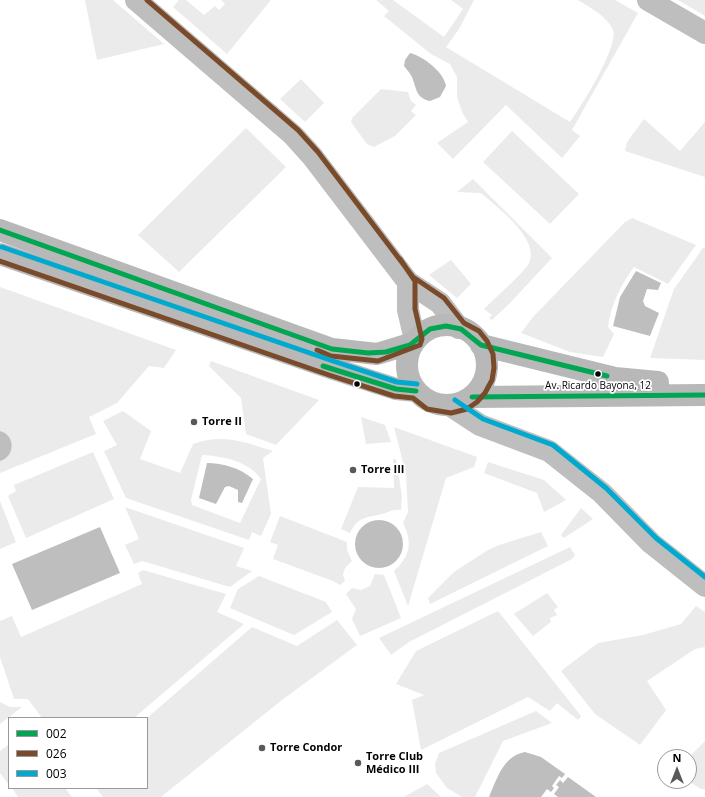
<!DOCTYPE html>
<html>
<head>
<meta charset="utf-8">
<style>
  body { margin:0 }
  #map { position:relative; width:705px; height:797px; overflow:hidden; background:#fff; font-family:"Open Sans",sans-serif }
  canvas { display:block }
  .legend { position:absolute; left:8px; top:717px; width:140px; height:72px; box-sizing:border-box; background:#fff; border:1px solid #999; margin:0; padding:5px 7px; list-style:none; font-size:12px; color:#000 }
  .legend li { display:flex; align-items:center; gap:8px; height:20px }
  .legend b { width:20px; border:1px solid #999 }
  .north { position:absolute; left:657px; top:749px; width:40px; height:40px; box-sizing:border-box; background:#fff; border:1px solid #999; border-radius:50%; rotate:0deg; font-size:11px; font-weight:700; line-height:16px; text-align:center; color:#000 }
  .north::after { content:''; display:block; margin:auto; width:14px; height:18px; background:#595959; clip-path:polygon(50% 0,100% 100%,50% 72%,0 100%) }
</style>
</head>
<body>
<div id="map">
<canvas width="705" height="797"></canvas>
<ul class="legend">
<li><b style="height:5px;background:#00a651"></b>002</li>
<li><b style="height:5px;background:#7a4b2a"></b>026</li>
<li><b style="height:5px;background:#00a9ce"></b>003</li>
</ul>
<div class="north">N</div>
</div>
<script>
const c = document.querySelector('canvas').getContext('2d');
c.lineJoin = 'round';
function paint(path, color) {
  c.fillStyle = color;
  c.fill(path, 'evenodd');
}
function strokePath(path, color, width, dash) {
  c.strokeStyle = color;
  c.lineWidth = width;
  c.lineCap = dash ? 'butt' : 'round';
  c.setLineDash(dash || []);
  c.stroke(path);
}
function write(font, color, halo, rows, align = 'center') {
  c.font = font + ' "Open Sans",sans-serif';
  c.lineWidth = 3.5;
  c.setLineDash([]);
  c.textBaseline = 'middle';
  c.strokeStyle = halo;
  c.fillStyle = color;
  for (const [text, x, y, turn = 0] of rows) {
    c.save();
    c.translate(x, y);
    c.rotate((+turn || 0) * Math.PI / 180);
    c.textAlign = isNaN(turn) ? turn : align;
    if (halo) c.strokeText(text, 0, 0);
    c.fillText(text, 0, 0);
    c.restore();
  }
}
paint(new Path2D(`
  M85,0h28l51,44 -67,16z
  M179,0h7l18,15 11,-9 4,4 6,-6 -4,-4h50l-44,54 -54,-47z
  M376,0h17l51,37 19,-28 -12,-9h23l-15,29 -13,18 124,75c11,-15 49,-76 43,-92 -6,-14 -23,-22 -35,-30h37l23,13 -66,117 8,6 -18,22 -56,-53 -53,54 -16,-16 31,-21 -6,-10 -5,-15v-20l-7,-13 -19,-10 -47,-38 5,-5z
  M678,0h27v16z
  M301,79l23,24 -19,19 -25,-23z
  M381,89l27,3 3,9 5,4 -5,6 5,4 -21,21 -21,11 -7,-3 -16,-22 1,-4z
  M644,119l36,32 25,-29v55l-80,-26 2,-9z
  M246,128l40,39 -107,105 -41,-37z
  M512,131l67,63 -29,30 -67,-62z
  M473,179l79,79 -43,46 -17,16 -3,-2 3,-3 -8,-6c12,-12 35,-32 44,-44 15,-24 -31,-58 -47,-72l-24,-1z
  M632,218l64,27 -28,39 -34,-17c-13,18 -23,37 -26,60l6,7 -11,23 -33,-5 -49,-19 12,-16 92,-95z
  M703,248h2v112l-55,-2 24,-69z
  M451,260l20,24 -14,14 -28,-23z
  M0,287l176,63 -12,18 -15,-2 -32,37 -28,14 7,17 -96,39z
  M211,361l108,39 -43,45 -30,-11 -5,-36 -32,-32z
  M123,411l28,20 -11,28 40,14 13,-29c29,-11 52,-2 80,7l-10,7 8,56 -10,22 -9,-4 -3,8 -123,-42 -22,-47 13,-6 -14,-24zM202,455c20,1 47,6 59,24l-21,44 -48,-18 -1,-5z
  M361,417l24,8 6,17 -25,2z
  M394,427l83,30 -3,10 -28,11 -38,128 -14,-35c16,-14 19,-29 9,-48l5,-11 -2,-38z
  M93,452l21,47 -88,39 -18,-42 8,-5 -2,-6z
  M393,459h3l6,37 -1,14c-8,-1 -11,2 -19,4 -15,4 -24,2 -32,19l-9,-4 17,-42 36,1z
  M488,462l56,18 22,20 -22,12 -7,-19 -53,-20z
  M0,501l16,41 -16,7z
  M125,507l119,41 -8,18 16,5 -22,16 -88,-26 -8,3 -9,-19 14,-6z
  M581,508l12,11 -29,19 -3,-3z
  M280,516l67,26v8l5,11 -7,7 -2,7 2,6 -5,4 -7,-4 -60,-22 5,-14 -8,-3z
  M541,532l7,14 -118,58 -2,-6 26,-26 34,-22 11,-5z
  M570,547l5,8 -3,4 -163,83 -18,13 -12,-17z
  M143,570l83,24 -9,18 27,12 -110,94h-92l-14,-19h-14l-14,-42v-36l12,-5 9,21 121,-53 -4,-11z
  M375,574l9,1 17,43 -41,18 -8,-17 4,-10 -10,-15 6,-6 9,2 9,-4z
  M259,576l67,26 6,10 -38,23 -64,-27 8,-19z
  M547,593l11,14 -4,3 3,5 -7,3 1,4 -18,14 -19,-22z
  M696,606l9,6v35l-10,2 -48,32 19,29 -26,35 -45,-31 -34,-43 37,-28 45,-8 38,-11z
  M498,611l83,105 -3,4 -21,-17 -7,8 -22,-14 -107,53 -9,-50 12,-5 -28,-11 20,-33z
  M337,620l20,25 -75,55 -121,97h-58l-7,-9h51v-70l105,-91 45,19z
  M0,702l10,5h12l-22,17z
  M536,711l16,12 -49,18 -28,56h-13l-15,-9 -11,-15 -1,-9 4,-11z
  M705,741v48h-4l-13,-8 1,-24z
  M9,744v41l-9,-12v-22z
  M427,784l14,13h-37z
  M12,788h53l7,9h-54z`), '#ebebeb');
paint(new Path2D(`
  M410,53c13,3 34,19 36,33l-6,11 -10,4c-13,-3 -13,-10 -17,-21 -1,-5 -6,-10 -9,-14l1,-6z
  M636,271l25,12 -3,7 -11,-1 -4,12 2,5 14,7 -9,23 -37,-10 7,-29z
  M0,431c16,4 15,26 0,30z
  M207,463c16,0 33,5 46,16l-11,24 -4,-1v-12l-9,-4 -4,1 -9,17 -17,-6z
  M355 544a24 24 0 1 1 48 0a24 24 0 1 1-48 0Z
  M100,527l20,46 -88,37 -20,-46z
  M525,752l16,5 24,17 -3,4 -3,-2 -7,10 2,2 -3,4 -4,-3 -6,8h-52c8,-18 14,-41 36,-45z
  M568,777l28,20h-38l-4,-3 5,-7 -3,-2 4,-5 3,3z`), '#bebebe');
strokePath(new Path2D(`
  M136,0l157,135 19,21 96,126 32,21 19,25
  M648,0l57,33
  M408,282v28l7,30
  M451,406l29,19 69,26 53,42 49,50 54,43`), '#bebebe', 22);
strokePath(new Path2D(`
  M0,230l332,119 45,5 36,-11
  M0,254l331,114 65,21 20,2
  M407 365a40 40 0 1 1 80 0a40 40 0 1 1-80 0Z
  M481,345l134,33 43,4
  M472,397l233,-2`), '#b8b8b8', 22);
strokePath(new Path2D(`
  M0,230l332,119 36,4 18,-1 24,-7 20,-16 16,-3 15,3 20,16
  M481,345l126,31
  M323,366l73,23 20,2
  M472,397l233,-2`), '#00a651', 5);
strokePath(new Path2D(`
  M0,261l329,114 65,21 19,2 14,11 24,4 16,-4 10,-7 8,-9 7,-13 2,-12 -1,-14 -6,-13 -8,-10 -15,-8 -20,-25 -31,-21 -95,-125 -20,-22 -151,-130
  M317,350l14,6 47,5 42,-16 2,-6 -7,-30v-28l-15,-22`), '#7a4b2a', 5);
strokePath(new Path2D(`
  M2,247l331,114 64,21 20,2
  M455,400l28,19 70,26 53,43 50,50 49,39`), '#00a9ce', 5);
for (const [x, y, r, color] of [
  [598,374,3.5,"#000"],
  [357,384,3.5,"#000"],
  [194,422,4,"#595959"],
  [353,470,4,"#595959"],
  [262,748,4,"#595959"],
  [358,763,4,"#595959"]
]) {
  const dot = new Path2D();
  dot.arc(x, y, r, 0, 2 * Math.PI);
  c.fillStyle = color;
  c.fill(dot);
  strokePath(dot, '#fff', 1.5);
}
write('10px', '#000', '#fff', [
  ["Av. Ricardo Bayona, 12",598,386]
]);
write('bold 11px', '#000', '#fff', [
  ["Torre II",202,422],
  ["Torre III",361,470],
  ["Torre Condor",270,748],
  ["Torre Club",366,757],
  ["Médico III",366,770]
], 'left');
</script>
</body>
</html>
